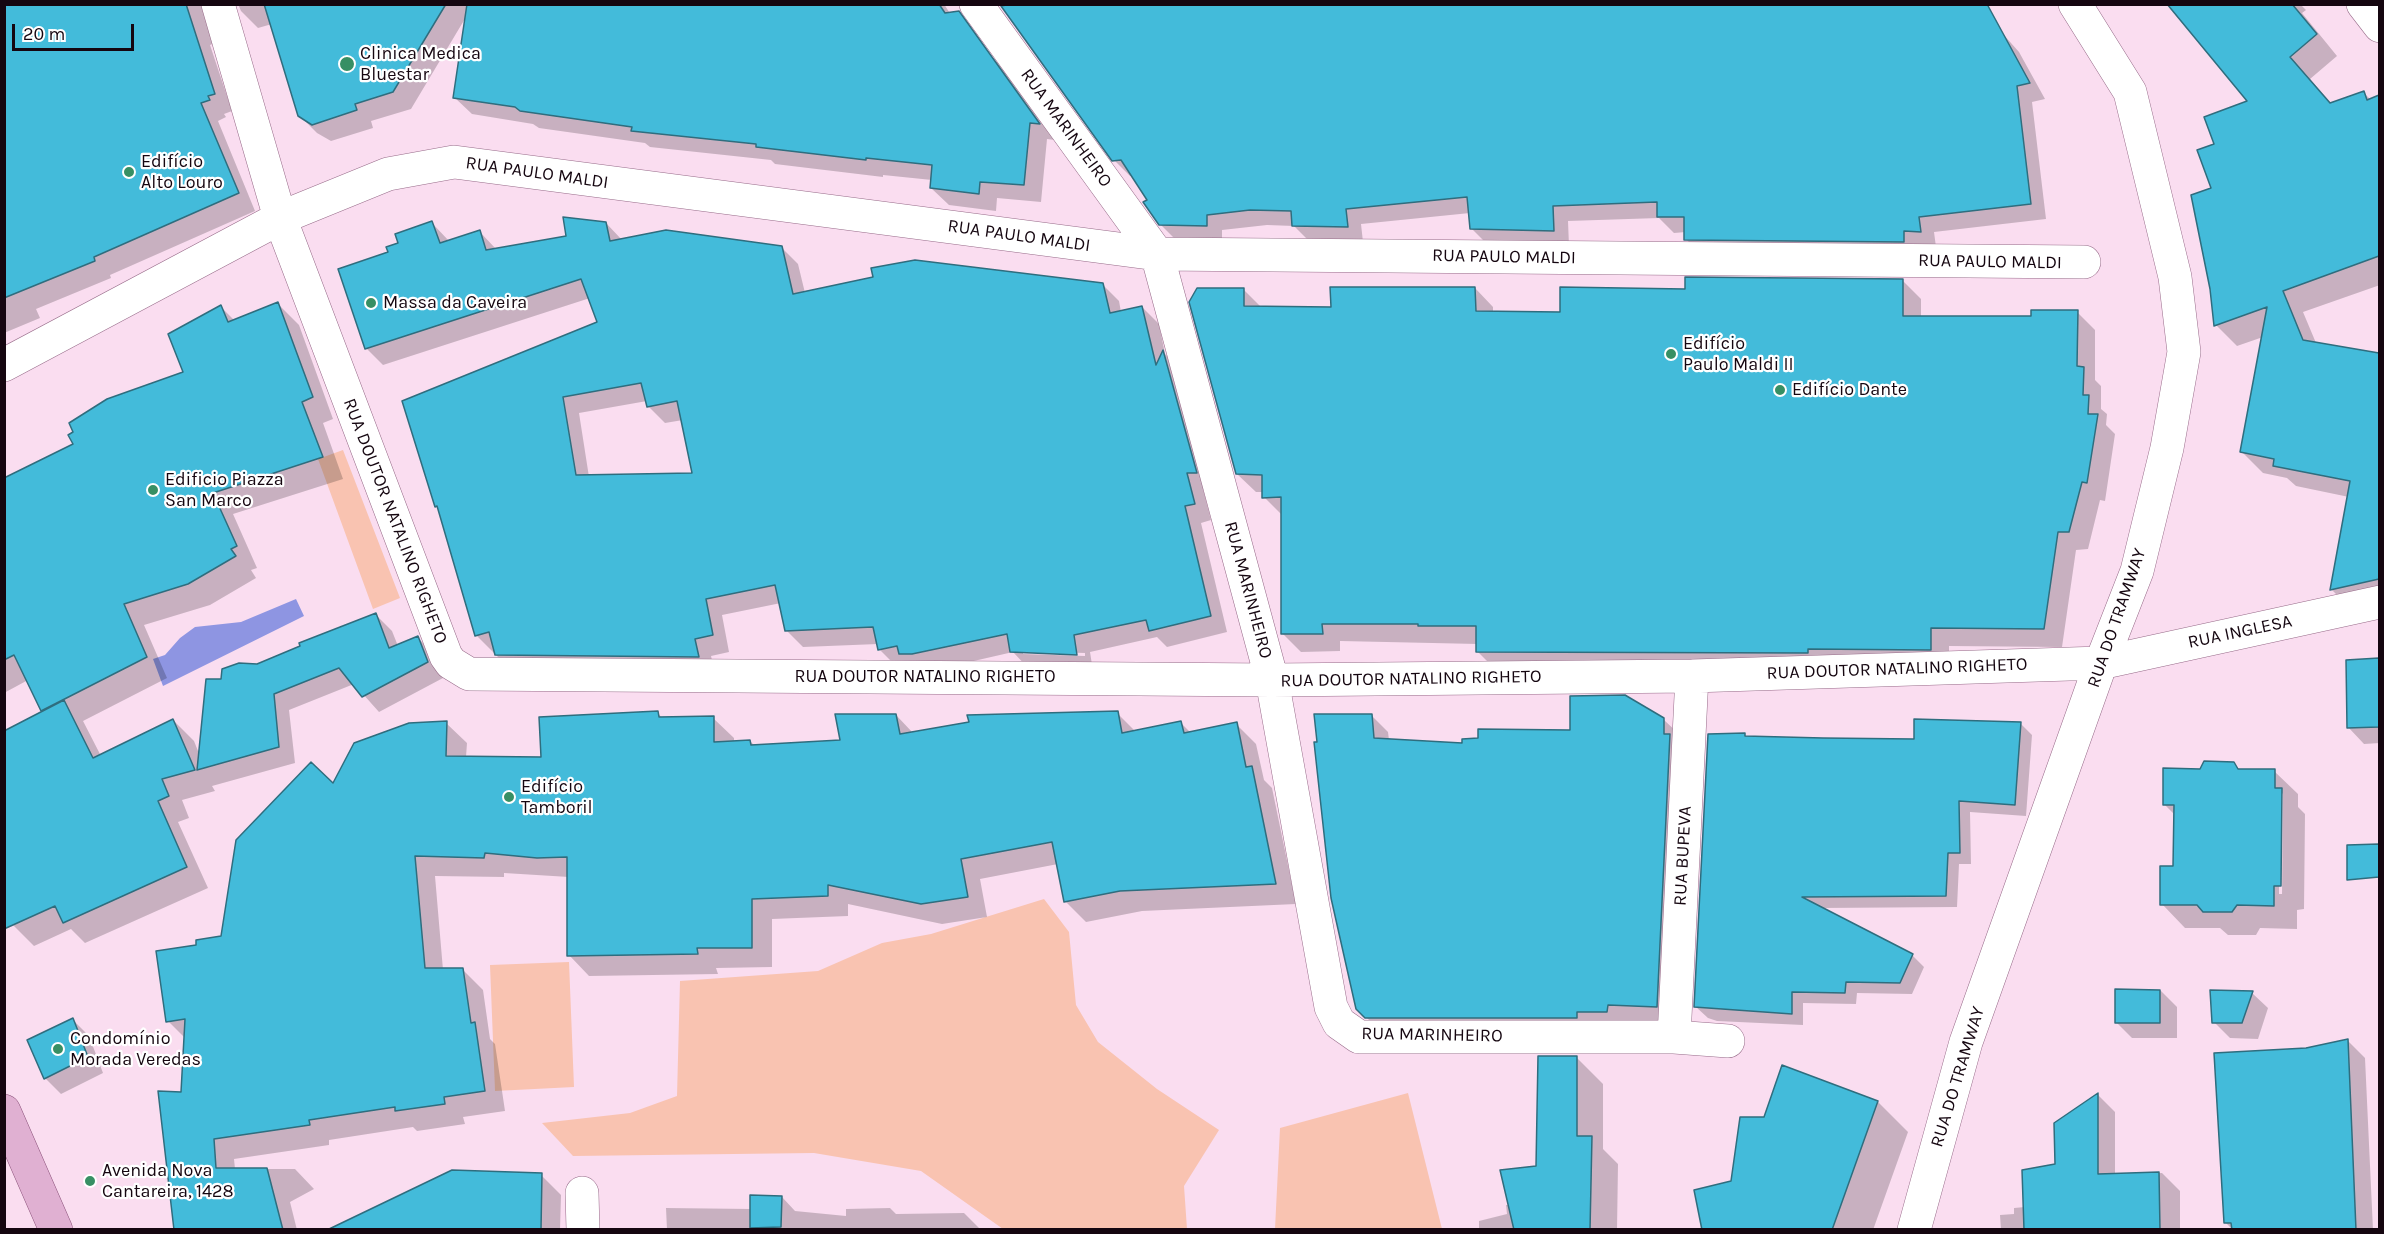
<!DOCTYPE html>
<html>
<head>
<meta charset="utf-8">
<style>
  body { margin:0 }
  #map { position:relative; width:2384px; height:1234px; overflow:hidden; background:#faddf0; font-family:Karla,sans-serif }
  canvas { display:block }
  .frame { position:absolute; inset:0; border:6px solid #150610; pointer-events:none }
  .scale { position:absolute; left:12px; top:24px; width:122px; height:27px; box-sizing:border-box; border:3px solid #150610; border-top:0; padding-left:8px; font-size:18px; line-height:21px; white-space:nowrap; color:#150610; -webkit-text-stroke:4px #fff; paint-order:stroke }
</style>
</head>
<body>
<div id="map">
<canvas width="2384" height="1234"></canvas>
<div class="frame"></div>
<div class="scale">20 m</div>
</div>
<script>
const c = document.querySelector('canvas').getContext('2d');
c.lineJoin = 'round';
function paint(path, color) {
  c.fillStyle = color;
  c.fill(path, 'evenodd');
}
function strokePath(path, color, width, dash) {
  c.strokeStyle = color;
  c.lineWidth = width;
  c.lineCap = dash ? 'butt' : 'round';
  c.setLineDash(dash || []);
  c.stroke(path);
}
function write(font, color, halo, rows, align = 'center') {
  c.font = font + ' Karla,sans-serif';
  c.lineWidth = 4.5;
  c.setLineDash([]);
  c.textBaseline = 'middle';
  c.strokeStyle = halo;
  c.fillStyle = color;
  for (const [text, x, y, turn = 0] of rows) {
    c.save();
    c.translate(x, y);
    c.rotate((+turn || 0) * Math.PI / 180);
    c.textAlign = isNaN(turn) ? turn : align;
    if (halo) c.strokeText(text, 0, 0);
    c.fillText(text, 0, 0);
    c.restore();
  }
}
paint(new Path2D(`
  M343,450l57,148 -27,11 -55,-150z
  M1044,899l25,33 7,73 22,37 59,47 62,41 -35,56 3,43h-184l-82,-58 -107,-18 -241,3 -31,-33 88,-10 47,-17 3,-115 138,-10 64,-28 49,-9z
  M569,962l5,125 -79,4 -5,-126z
  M1408,1093l34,136h-167l5,-101z`), '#f9c3b1');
paint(new Path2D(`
  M296,599l8,17 -141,70 -10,-27 12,-4 15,-17 15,-11 46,-5z`), '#8e95e2');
paint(new Path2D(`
  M4,4h224l-7,37 -11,4 22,66 -8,3 2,3 -8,4 37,90 -145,64 1,3 -75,31 4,9 -36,15z
  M238,4h706l44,70 -3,-24 15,15 55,75 -8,-1 -6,63 -44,-4 -1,13 -47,-6 -18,-17 1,-8 -49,-5v2l-108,-13 -4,-4 -121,-13 -5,-4 -106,-15 -6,-4 -61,-10 -18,-17 12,-80 -55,92 -40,12 2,7 -42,13 -14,-8 -18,-18 -27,-91 -14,4 -17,-17z
  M2169,4h131l6,6 -4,3 35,43 -27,23 22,25 32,-11 7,7 9,-3v188l-77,27 13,31 64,12v249l-28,6 -21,-21 18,-92 -53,-11 -9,-8 -24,-5 -21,-21 21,-115 -26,9 -21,-21 -3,-136 3,-44 34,-43z
  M1987,16l32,36 26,47 -13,3 14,117 -112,13 2,15 -235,8 -15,-16v-7l-12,1 -15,-15 -91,3 1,25 -82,-2 -16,-16 -1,-15 -109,11 2,18h-53l-16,-16 -27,-1 -45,5v11l-46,-1 -16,-16 -11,-24 -16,-25 -3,1 -16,-16z
  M432,223l17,18 30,-10 17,18 72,-12 38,-14 16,17 159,7 17,17 7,29 297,-9 17,17 2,11 21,-5 17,17 6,30 15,14 33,121h-10l8,31 -10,3 26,109 -60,15 -10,-10 -67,15 3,19 -64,-2 -16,-17 -83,19 -34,-5 -16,-16 -2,-6 -75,3 -17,-17 -5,-27 -59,12 7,37 -18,4 4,17 -202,-1 -36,-36 -38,-127 -3,-3 163,-183 -9,-25 -207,67 -17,-17 24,-95 9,-9zM647,401l1,5 17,17 18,-3 11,55 -105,2 -10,-64zM1023,651l62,2v3l-62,-2z
  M1903,281l18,18v18h111l45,-5 18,18v50l6,6v23l6,5 -1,11 9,9 -10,67 -5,-1 -12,49 -12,1 -14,97 -113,-1v21l-453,3 -18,-18v-8l-138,-3v10l-39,1 -19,-19 1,-117 -19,-19v-5h-8l-19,-18 6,-185 19,19h71l142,-20 18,19v6h69l124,-23z
  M278,304l21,21 34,94 -10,4 20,56 -110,35 24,54 -6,2 5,8 -46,27 -66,20 23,53 -84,43 18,35 72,-36 21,21 6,15 22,-76 154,-65 16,16 6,15 20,-8 16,16 9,24 -64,34 -25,-28 -65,26 6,53 -83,23 3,5 -33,9 7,18 -11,4 30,66 -123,55 -14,-14 -37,17 -21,-21 31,-213 -16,-32 -24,13v-213l71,-35 110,-72 36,-66 14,14z
  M2380,659v84l-16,1 -16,-17v-66z
  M657,712l6,7 50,-1 21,20v4l16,-1 5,5 87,-4 54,-27 17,18 204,-20 19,19 45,-9 10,10 45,-9 20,20 8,36 8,8 24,116 -154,7 -56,11 -20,-20 -8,-38 -78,15 7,38 -45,7 -94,-20v12l-76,3v48l-56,1 2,6 -129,2 -20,-21v-78l-65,-4v4l-69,-1 8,94h20l20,20 7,49 5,5 10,67 -42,6 2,7 -48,7 -4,-4 -84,13v5l-95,14 1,10h60l19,20 -24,13 7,28h-58l-57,-136 4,-55 -18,-18 30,-75 25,-9 110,-152 113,-62 21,20 -1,14 77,2z
  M1371,715l17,17 1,8 74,4 200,-25 18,17 -8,287 -298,3 -18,-18z
  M2020,723l12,12 -6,81 -56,-4 1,52h-12l-2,43 -137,1 92,47 12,12 -12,27 -55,-1 -1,11 -53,-1v22l-86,-4 -9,-3 -12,-11 48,-272 3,3 168,2z
  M2233,763l7,7 34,1 24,23v13l7,7 -1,95 -7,1v19l-37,-1 -4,7h-28l-8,-7h-35l-23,-24 12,-37 1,-52 -11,-11 37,-34zM2280,791l3,3 -1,100h-3z
  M2117,990l44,1 16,16v31h-45l-16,-16z
  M2252,993l16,15 -10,31 -28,-1 -16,-16z
  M73,1020l16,16 14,37 -42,21 -16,-16z
  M2347,1040l18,18 8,172h-140l-7,-7 81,-174z
  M1576,1057l27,27v65l15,15 -1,66h-138v-9l28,-7 -1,-9h4l28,-38z
  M1783,1067l95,35 30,30 -35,98h-170l30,-47 32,-65z
  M2098,1095l17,17v63l47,-2 18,18v39h-179l-1,-15 14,-1v-6l11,-1 32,-42z
  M541,1175l20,20 -1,35h-226z
  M782,1197l13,14 51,5v-7l44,-1 6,6 68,-1 17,17h-314l-1,-22 86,1z`), '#0003');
const building = new Path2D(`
  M4,4h182l29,90 -7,2 2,4 -9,3 38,90 -145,64 1,4 -91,37z
  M264,4h182l-53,88 -38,12 2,6 -45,15 -14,-9z
  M467,4h472l6,9 14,-2 81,113 -10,-1 -6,62 -44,-3 -1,12 -49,-6 2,-23 -66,-7v2l-110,-13v-3l-125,-13 1,-4 -112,-16 -5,-4 -62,-9z
  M1012,4h975l43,79 -13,3 14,118 -112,13 2,15 -17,-1v11l-220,-2v-23h-27v-15l-104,4 1,25 -84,-2 -3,-32 -121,12 2,18 -56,-1 -1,-15 -41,-1 -43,5v11l-48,-1 -16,-23 4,-2 -26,-40 -9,1 -111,-155z
  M2167,4h125l25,30 -27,23 40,46 34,-12 3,9 12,-5v161l-96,35 20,49 76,13v226l-49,11 20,-109 -77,-15 1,-7 -34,-7 27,-145 -53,19 -4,-37 -19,-94 20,-7 -14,-38 17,-6 -10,-27 43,-16z
  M563,217l43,5 4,19 56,-11 116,16 11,48 80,-17 -2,-9 44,-8 188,23 7,30 32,-7 14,59 7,-15 34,123h-10l8,31 -10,2 26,110 -62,15 -3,-11 -72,15 3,20 -67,-3 -3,-18 -95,20h-13l-2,-8 -19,4 -5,-23 -88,4 -10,-46 -69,14 7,36 -18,4 4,18 -204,-2 -6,-23 -14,4 -38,-130 -2,1 -33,-106 195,-79 -16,-43 -216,70 -27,-80 50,-17 -2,-5 12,-4 -3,-9 37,-13 8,22 40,-13 6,20 80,-14zM641,383l6,24 30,-6 15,72 -116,2 -13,-78z
  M1685,277l218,2v37h128v-6h47l-1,56 7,1 -1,28h6l-1,19h10l-11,69 -5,-1 -13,50h-11l-14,97 -113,-1v22l-123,-1v4l-332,-1v-26h-58v-2h-96l1,10h-42v-137l-19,1v-23l-26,-1 -47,-172 8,-14h47v18l87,1 -1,-20h145l1,24 84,1v-25l125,2z
  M278,302l35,95 -11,5 21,55 -110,36 24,53 -6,3 5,7 -48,28 -64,20 23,53 -106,54 -27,-56 -10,5v-182l69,-34 -5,-9 5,-3 -4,-9 38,-24 76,-27 -15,-38 53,-29 7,17z
  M376,613l13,35 29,-12 10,26 -66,35 -23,-29 -65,26 5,53 -82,23 9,-91h15l1,-10 17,-6 18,1 43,-18 -1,-3z
  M2379,658v69l-32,1 -1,-68z
  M1625,695l39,23v16h6l-13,273 -49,-2 -1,7h-30v6h-212l-9,-9 -25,-111 -17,-156h3l-3,-28h58l2,24 88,5v-4l16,-1v-9l92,1v-34z
  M64,700l29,58 80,-39 22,51 -33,9 7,17 -11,5 29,66 -124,56 -8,-17 -51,23v-198z
  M658,711l1,6 55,-1v26l36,-2 1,5 89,-5 -5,-26h61l4,20 69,-12 -2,-7 151,-4 4,22 59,-12 3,12 53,-11 9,45 6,-1 24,118 -156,7 -56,11 -12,-60 -91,17 7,38 -47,7 -93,-19v11l-76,3v49h-55l1,6 -131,2v-99l-30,1 -52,-5 -1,5 -69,-2 10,112h38l8,55 4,-1 10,69 -41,6 1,7 -50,7v-4l-86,13 1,5 -96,14 2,29h51l16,62h-109l-16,-139 23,1 4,-73 -19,3 -10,-71 40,-6v-5l25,-4 15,-96 75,-78 22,21 21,-40 55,-20 38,-2 -1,35 95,1 -2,-40z
  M1914,719l107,3 -6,83 -56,-4 1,52h-12l-2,43 -144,1 111,57 -13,29 -54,-1 -1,11 -53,-1v22l-98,-7 14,-273 37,-1v3l78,2 91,1z
  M2204,761l30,1 4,7h37v19h7l-1,98h-7v20l-37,-1 -5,7h-29l-6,-7h-37v-39h13l1,-61h-11v-37l37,1z
  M2379,844v33l-32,3v-35z
  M2115,989l45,1v33h-45z
  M2210,990l43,1 -11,32h-30z
  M73,1018l15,39 -44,22 -17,-39z
  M2348,1039l8,191h-124l-1,-7h-7l-10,-170 92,-5z
  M1538,1056h39v80h15l-2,94h-76l-14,-60 36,-4z
  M1782,1065l96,36 -46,129h-130l-8,-40 37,-9 9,-64h24z
  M2098,1093v81l61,-2 1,58h-136l-2,-60 33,-6 -1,-41z
  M452,1170l90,3 -1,57h-214z
  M750,1195l32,1 -1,31 -31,1z`);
paint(building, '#43bbda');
strokePath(building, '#2f6d7e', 1.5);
const minor = new Path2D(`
  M218,4l62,214 166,438 5,7 18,11 803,6 420,-4 409,-13 279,-61
  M976,4l181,250 115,426 59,327 8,16 20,14h315l54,4
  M2363,4l17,22
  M4,365l276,-147 108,-44 66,-12 703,92 927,8
  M1674,1037l18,-361
  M582,1193l1,37
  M1914,1230l52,-188 135,-379 36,-92 30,-123 17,-96 -9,-75 -45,-185 -55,-88`);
const major = new Path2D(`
  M4,1111l52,119`);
strokePath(minor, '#976b89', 34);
strokePath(major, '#8c537b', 34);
strokePath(minor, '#fff', 33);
strokePath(major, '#e0b0d2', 33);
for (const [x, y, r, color] of [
  [347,64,8,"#378f64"],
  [129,172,6,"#378f64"],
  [371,303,6,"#378f64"],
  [1671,354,6,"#378f64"],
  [1780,390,6,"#378f64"],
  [153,490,6,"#378f64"],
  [509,797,6,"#378f64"],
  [58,1049,6,"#378f64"],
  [90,1181,6,"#378f64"]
]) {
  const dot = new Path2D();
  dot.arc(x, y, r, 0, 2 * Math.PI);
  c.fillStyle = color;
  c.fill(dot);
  strokePath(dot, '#fff', 2);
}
write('18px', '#150610', '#fff', [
  ["Clinica Medica",360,54],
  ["Bluestar",360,75],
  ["Edifício",141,162],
  ["Alto Louro",141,183],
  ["Massa da Caveira",383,303],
  ["Edifício",1683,344],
  ["Paulo Maldi II",1683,365],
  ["Edifício Dante",1792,390],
  ["Edificio Piazza",165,480],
  ["San Marco",165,501],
  ["Edifício",521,787],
  ["Tamboril",521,808],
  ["Condomínio",70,1039],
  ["Morada Veredas",70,1060],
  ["Avenida Nova",102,1171],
  ["Cantareira, 1428",102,1192]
], 'left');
write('18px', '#150610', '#fff', [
  ["RUA MARINHEIRO",1066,128,54],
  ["RUA PAULO MALDI",537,173,8],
  ["RUA PAULO MALDI",1019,236,8],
  ["RUA PAULO MALDI",1504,257,1],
  ["RUA PAULO MALDI",1990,262,1],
  ["RUA DOUTOR NATALINO RIGHETO",395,521,69],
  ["RUA MARINHEIRO",1248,590,75],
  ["RUA DO TRAMWAY",2117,618,-71],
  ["RUA INGLESA",2240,632,-12],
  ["RUA DOUTOR NATALINO RIGHETO",1897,669,-2],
  ["RUA DOUTOR NATALINO RIGHETO",925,677],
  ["RUA DOUTOR NATALINO RIGHETO",1411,679,-1],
  ["RUA BUPEVA",1683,856,-87],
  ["RUA MARINHEIRO",1432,1035,1],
  ["RUA DO TRAMWAY",1958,1077,-73]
]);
</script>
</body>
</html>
